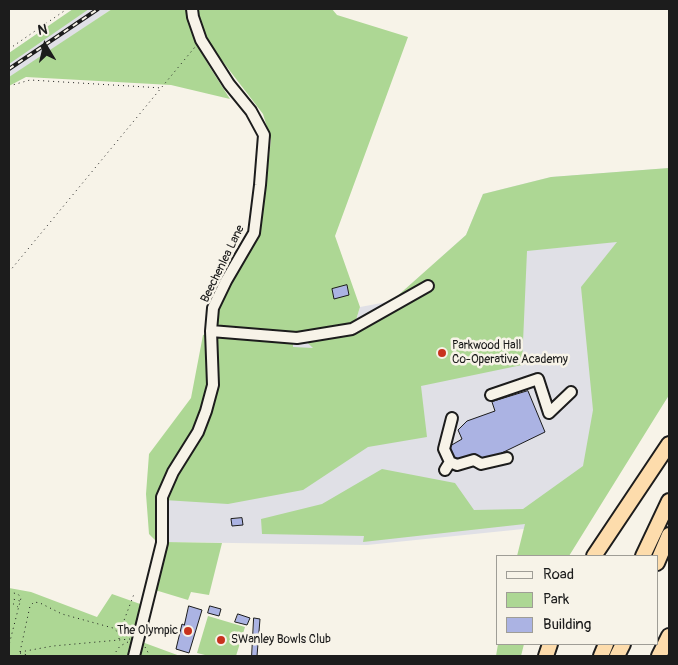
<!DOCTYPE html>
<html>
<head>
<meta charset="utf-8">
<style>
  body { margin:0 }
  #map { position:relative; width:678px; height:665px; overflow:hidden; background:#f7f3e8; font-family:Pangolin,sans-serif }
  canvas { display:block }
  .frame { position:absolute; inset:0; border:10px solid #1c1c1c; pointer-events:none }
  .legend { position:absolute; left:496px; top:555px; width:162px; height:90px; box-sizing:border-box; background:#f7f3e8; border:1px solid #9f9d96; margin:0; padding:6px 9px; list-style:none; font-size:15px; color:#1c1c1c }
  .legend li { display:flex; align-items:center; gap:10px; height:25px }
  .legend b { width:25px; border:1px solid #9f9d96 }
  .north { position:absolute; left:20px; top:20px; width:50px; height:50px; -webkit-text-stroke:4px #f7f3e8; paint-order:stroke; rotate:351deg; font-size:14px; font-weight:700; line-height:20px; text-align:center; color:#1c1c1c }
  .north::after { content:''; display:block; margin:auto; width:18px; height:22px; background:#1c1c1c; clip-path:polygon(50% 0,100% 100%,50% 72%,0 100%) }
</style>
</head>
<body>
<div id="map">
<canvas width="678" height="665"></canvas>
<div class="frame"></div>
<ul class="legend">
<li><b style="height:6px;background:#f7f3e8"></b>Road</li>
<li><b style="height:14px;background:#add794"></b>Park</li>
<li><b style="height:14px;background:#abb3e3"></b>Building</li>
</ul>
<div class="north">N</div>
</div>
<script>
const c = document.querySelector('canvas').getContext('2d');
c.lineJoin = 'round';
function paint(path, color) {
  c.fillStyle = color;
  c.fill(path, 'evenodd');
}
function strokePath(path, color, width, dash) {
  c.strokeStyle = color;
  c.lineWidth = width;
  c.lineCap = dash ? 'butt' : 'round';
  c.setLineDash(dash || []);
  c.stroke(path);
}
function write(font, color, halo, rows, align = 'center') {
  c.font = font + ' Pangolin,sans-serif';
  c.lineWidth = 5;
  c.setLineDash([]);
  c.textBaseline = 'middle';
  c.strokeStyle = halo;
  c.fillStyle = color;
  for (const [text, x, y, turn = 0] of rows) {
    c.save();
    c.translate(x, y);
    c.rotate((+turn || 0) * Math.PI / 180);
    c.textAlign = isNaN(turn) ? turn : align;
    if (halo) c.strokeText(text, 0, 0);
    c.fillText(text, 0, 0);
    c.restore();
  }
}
paint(new Path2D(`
  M73,9h39l-103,69v-25z
  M669,168v228l-97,128 -205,21 -201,-3 2,-9 -4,-33 52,-135 140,-45 4,-13 32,-6 74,-66 17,-41 68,-17z`), '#e0e0e6');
paint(new Path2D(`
  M73,9h16l-80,55v-11z
  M112,9h76c2,33 25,62 42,90l-59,-14 -145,-8 -17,9v-9z
  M196,9h136l5,6 71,22 -73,199 25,71 -4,13 29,-13 81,-72 17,-41 68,-17 118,-9v227l-100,161h-52l8,-32 -162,18 1,-6 -102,-2 -1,-15 61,-15 60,-35 73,14 19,27 49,-1 60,-43 10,-56 -12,-123 36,-45 -90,9 -5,114 -101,21 6,51 -59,10 -65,43 -75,14 -64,-4 37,-67 14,-49v-50l78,5v8l20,1 -15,-14 -84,-5 6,-28 40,-70 11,-91 -8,-26 -56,-73z
  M209,333l2,36 -7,44 -46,85 -3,42 -6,-6 -3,-40 3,-40 42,-56 12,-63z
  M166,542l56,1 -13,52 -18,-3 -3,8 -33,-10z
  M9,588l22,4 66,25 15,-23 31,11 -12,51h-122z
  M208,616l37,11 -9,29h-27l-12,-3z
  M142,642l38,14h-42z
  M498,644h26l-3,12h-25z`), '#add794');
const building = new Path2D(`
  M347,285l2,10 -15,4 -2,-10z
  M528,391l17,41 -64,31 -5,-9 -21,9 -5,-17 12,-7 -4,-9 9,-9 28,-10 -3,-9z
  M242,518l1,7 -11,1 -1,-7z
  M189,606l13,4 -13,43 -13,-4 6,-25 2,1z
  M210,606l11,3 -2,7 -11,-3z
  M238,614l12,4 -3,7 -12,-3z
  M254,618l6,1 -3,37h-5z`);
paint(building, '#abb3e3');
strokePath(building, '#1c1c1c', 1);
const minor = new Path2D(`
  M211,331l86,7 55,-9 76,-43
  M491,395l47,-16 11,34
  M549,413l22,-21
  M450,462l7,3 17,-5 7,4 26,-6
  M445,470l5,-8 -6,-13 8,-31
  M134,656l28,-113v-46l11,-25 25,-40 8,-21 7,-26 -2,-54 2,-23 13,-27 28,-48 6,-48 4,-50 -13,-24 -22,-27 -28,-44 -8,-23 -1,-8`);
const highway = new Path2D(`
  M594,556l75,-112
  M643,556l26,-55
  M657,563l12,-28
  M546,656l4,-12
  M601,656l5,-12
  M617,656l6,-12
  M659,656l10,-20`);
strokePath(minor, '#1c1c1c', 14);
strokePath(highway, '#1c1c1c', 18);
strokePath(new Path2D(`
  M9,49l58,-40
  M9,86l21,-6 132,8
  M9,272l186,-225
  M9,592l9,2 3,4 -12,47
  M9,598l11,3
  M9,601l9,6
  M119,639l1,-8 14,-37
  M145,647l5,9
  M20,652l10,-46 4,-4 6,1 22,11 51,14 7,6
  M20,652l33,-6 77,-7
  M20,653l11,3
  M113,656l7,-10 8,-4`), '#1c1c1c', 1, [1, 4]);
strokePath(minor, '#f7f3e8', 10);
strokePath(highway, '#fddcac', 14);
const rail = new Path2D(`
  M9,69l89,-60`);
strokePath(rail, '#1c1c1c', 4);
strokePath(rail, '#f7f3e8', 2, [5.5]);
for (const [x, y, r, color] of [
  [442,353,5,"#c8321e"],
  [188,631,5,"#c8321e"],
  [221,640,5,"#c8321e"]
]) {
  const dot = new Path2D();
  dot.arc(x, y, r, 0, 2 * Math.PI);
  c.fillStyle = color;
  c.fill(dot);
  strokePath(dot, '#f7f3e8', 2);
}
write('12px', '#1c1c1c', '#f7f3e8', [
  ["Beechenlea Lane",223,264,-64]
]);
write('12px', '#1c1c1c', '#f7f3e8', [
  ["Parkwood Hall",452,346],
  ["Co-Operative Academy",452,360],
  ["The Olympic",178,631,"right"],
  ["SWanley Bowls Club",231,640]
], 'left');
</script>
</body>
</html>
